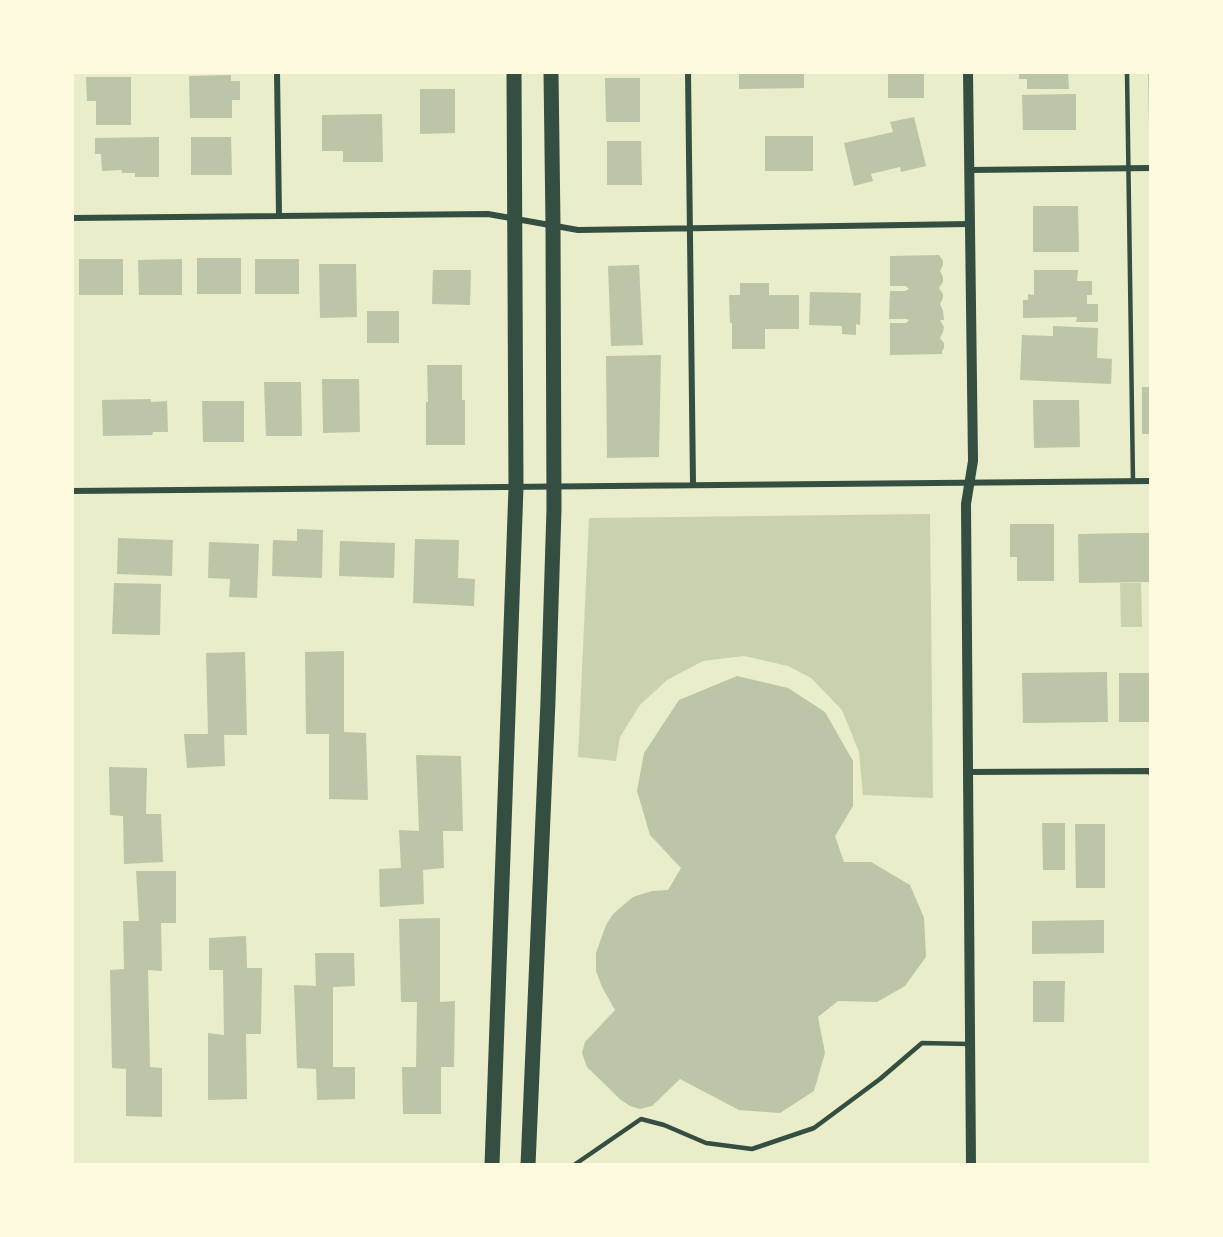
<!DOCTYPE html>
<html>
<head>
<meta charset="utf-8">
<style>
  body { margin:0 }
  #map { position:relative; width:1223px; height:1237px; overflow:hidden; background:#e9edc9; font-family:"Source Serif 4",serif }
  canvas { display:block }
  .frame { position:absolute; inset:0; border:74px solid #fefae0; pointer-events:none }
</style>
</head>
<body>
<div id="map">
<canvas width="1223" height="1237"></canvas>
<div class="frame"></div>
</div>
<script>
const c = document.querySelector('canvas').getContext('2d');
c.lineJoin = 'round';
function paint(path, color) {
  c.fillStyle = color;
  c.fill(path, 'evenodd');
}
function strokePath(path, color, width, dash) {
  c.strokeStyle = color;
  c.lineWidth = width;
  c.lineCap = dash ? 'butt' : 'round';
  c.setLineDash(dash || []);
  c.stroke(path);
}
paint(new Path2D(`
  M930,514l3,284 -70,-3 -4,-43 -17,-42 -31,-32 -23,-12 -44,-10 -41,5 -36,19 -27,25 -20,32 -4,24 -38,-4 11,-239z
  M1120,583h21l1,44h-21z`), '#cad2ad');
paint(new Path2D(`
  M739,72h65v16l-65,1z
  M888,72h36v26h-36z
  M1019,72h49l1,17h-42v-10h-8z
  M1148,72h3v56h-2z
  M231,75v6h9v19h-8v18h-42l-1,-42z
  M86,77h45v48h-35v-24h-9z
  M605,78h35v44h-34z
  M420,89h35v44l-35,1z
  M1076,94v36h-53l-1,-35z
  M382,114l1,48h-40v-11h-21v-36z
  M914,117l12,49 -25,6 -1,-5 -29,7 2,7 -19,5 -10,-43 49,-11 -3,-10z
  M765,136h48v35h-48z
  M159,137v40h-24v-4h-13v-3l-20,1 -1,-17h-6v-16z
  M191,137h40l1,38h-41z
  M607,141h34l1,44h-35z
  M1033,206h45l1,46h-46z
  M939,255l4,6v4l-3,6 3,6v5l-4,6 4,6v4l-3,6 3,7 1,9h-4l4,7 -1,5 -3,6 4,5v5l-2,3v3l-52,1v-32h16l3,-3 -3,-1h-17l1,-28h15l4,-2 -3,-3h-16v-30z
  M197,258h44v36h-44z
  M79,259h44v36h-44z
  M182,259v36h-43l-1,-35z
  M255,259h44v35h-44z
  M319,264h37l1,53 -37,1z
  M639,265l4,80 -32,1 -3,-80z
  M433,270h38l-1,35 -38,-1z
  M1034,270h44l-1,11h15v14h-5v9h11v18h-22l1,-5 -54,1v-18h5v-6l6,1z
  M740,283h29v12h30v34h-34v20h-33v-26h-2l-1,-28h11z
  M810,292l51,1 -1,32 -4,-1v11l-14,-1v-8l-33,-1z
  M367,311h32v32h-32z
  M1053,326l45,2 -1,30 15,1 -1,25 -91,-4 2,-45 31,1z
  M661,355l-2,102 -52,1 -1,-102z
  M427,365h35v35h3v45h-39v-43h2z
  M322,379h37l1,53 -37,1z
  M264,382h37l1,54h-36z
  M1142,387h9v47h-9z
  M151,399v3l16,-1 1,31h-15l-1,3 -49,1 -1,-36z
  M1033,400h46l1,47 -46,1z
  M202,401h42v41h-41z
  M1010,524h44v57h-37v-24h-7z
  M297,529l26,1 -1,48 -50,-2 1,-36 24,1z
  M1141,533h10v49l-72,1 -1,-49z
  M118,538l55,2 -1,36 -55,-2z
  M415,539l44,1 -1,38 17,1 -1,27 -61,-3z
  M340,541l55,2 -1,35 -55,-2z
  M209,542l50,2 -2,54 -28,-1 1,-18 -22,-1z
  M114,583l47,1 -1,51 -48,-1z
  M344,651v81l22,1 2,67 -39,-1v-65h-23l-1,-82z
  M245,652l2,83h-23l1,31 -38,2 -3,-34h24l-2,-81z
  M1107,672l1,50 -85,1 -1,-50z
  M1119,673h32v49h-32z
  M737,676l51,12 37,24 28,49v45l-18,30 9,26h27l39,23 14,33 2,39 -21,29 -28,16 -39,-1 -20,16 7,36 -11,38 -34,22 -41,-3 -59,-31 -28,27 -12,3 -10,-3 -9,-6 -34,-33 -5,-14 3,-11 30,-32 -13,-23 -6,-16v-18l10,-28 7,-11 20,-17 19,-6 16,-1 13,-22 -31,-33 -13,-44 7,-38 35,-53z
  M416,755l45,1 2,75h-20l1,37 -21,2 1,34 -44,3 -1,-38 22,-1 -2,-38 20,1z
  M109,767l38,1 -1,46h15l2,48 -39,2 -1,-48 -13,-1z
  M1042,823h23v47h-22z
  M1075,824h30v64h-29z
  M136,871h40v52h-15l1,48 -14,-1 2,97 12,1v49l-36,-1v-47l-14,-1 -2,-98 14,-1 -1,-48h16z
  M440,918v84l15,-1 -1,66h-13v47h-38l-1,-47h14l1,-65h-16l-2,-83z
  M1104,920v33l-72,1v-33z
  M246,936l1,32h15l-1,66h-15l1,65 -39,1v-67l16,2 -1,-65h-14v-32z
  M315,953h39l1,33 -22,1v80h22v32l-38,1 -1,-31 -19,-1 -3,-83 22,1z
  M1033,981h32l-1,41h-31z`), '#bcc5a7');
strokePath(new Path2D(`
  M1127,72l6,409
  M574,1165l67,-46 23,6 42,18 46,6 62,-21 66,-49 42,-36 47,1`), '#344e41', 4.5);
strokePath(new Path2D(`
  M277,72l2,144
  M688,72l5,412
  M969,170l182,-2
  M72,218l416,-4 90,16 392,-6
  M72,491l1079,-10
  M967,772l184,-1v2`), '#344e41', 6);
strokePath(new Path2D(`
  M968,72l5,389 -7,43 5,661`), '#344e41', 10);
strokePath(new Path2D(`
  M492,1165l24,-678 -2,-415
  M528,1165l20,-464 6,-192 -1,-284 -2,-153`), '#344e41', 15);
</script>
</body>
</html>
